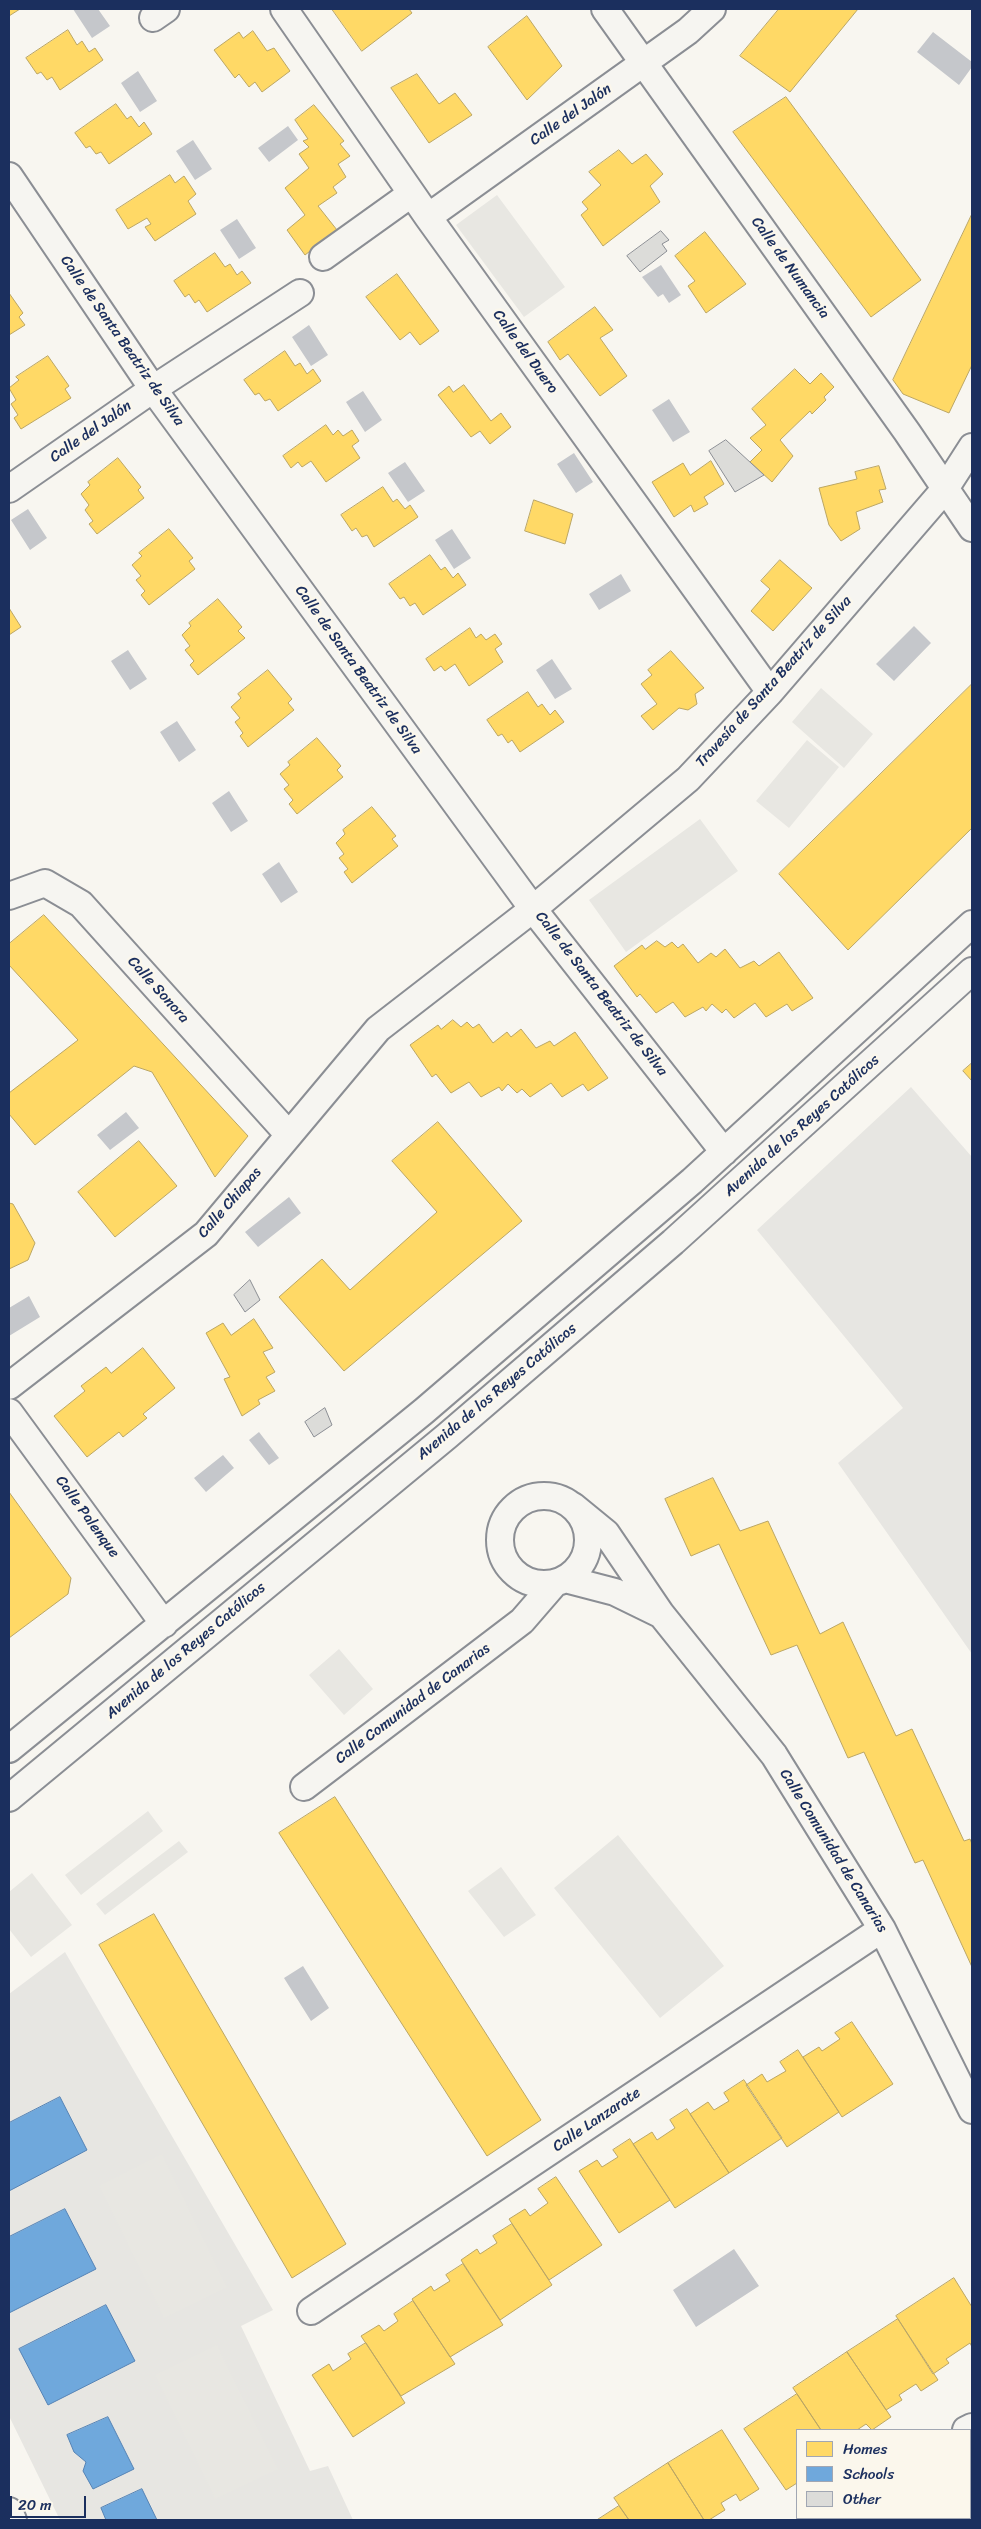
<!DOCTYPE html>
<html>
<head>
<meta charset="utf-8">
<style>
  body { margin:0 }
  #map { position:relative; width:981px; height:2529px; overflow:hidden; background:#f8f6f0; font-family:Sriracha,sans-serif }
  canvas { display:block }
  .frame { position:absolute; inset:0; border:10px solid #1b2f5e; pointer-events:none }
  .legend { position:absolute; left:796px; top:2429px; width:175px; height:90px; box-sizing:border-box; background:#fbf7ec; border:1px solid #a1a7b3; margin:0; padding:6px 9px; list-style:none; font-size:15px; color:#1b2f5e }
  .legend li { display:flex; align-items:center; gap:10px; height:25px }
  .legend b { width:25px; border:1px solid #a1a7b3 }
  .scale { position:absolute; left:10px; top:2496px; width:76px; height:22px; box-sizing:border-box; border:2px solid #1b2f5e; border-top:0; padding-left:6px; font-size:15px; line-height:18px; white-space:nowrap; color:#1b2f5e; -webkit-text-stroke:4px #fbf7ec; paint-order:stroke }
</style>
</head>
<body>
<div id="map">
<canvas width="981" height="2529"></canvas>
<div class="frame"></div>
<ul class="legend">
<li><b style="height:14px;background:#ffd966"></b>Homes</li>
<li><b style="height:14px;background:#6fa8dc"></b>Schools</li>
<li><b style="height:14px;background:#dcdcd9"></b>Other</li>
</ul>
<div class="scale">20 m</div>
</div>
<script>
const c = document.querySelector('canvas').getContext('2d');
c.lineJoin = 'round';
function paint(path, color) {
  c.fillStyle = color;
  c.fill(path, 'evenodd');
}
function strokePath(path, color, width, dash) {
  c.strokeStyle = color;
  c.lineWidth = width;
  c.lineCap = dash ? 'butt' : 'round';
  c.setLineDash(dash || []);
  c.stroke(path);
}
function write(font, color, halo, rows, align = 'center') {
  c.font = font + ' Sriracha,sans-serif';
  c.lineWidth = 5;
  c.setLineDash([]);
  c.textBaseline = 'middle';
  c.strokeStyle = halo;
  c.fillStyle = color;
  for (const [text, x, y, turn = 0] of rows) {
    c.save();
    c.translate(x, y);
    c.rotate((+turn || 0) * Math.PI / 180);
    c.textAlign = isNaN(turn) ? turn : align;
    if (halo) c.strokeText(text, 0, 0);
    c.fillText(text, 0, 0);
    c.restore();
  }
}
paint(new Path2D(`
  M911,1087l61,70v497l-134,-191 65,-55 -146,-178z
  M65,1952l208,358 -32,16 69,145 18,-5 25,54h-293l-51,-104v-422z`), '#e7e6e2');
paint(new Path2D(`
  M497,195l68,92 -41,30 -68,-92z
  M821,688l52,46 -29,34 -52,-46z
  M807,740l32,27 -50,61 -33,-27z
  M700,819l38,52 -112,81 -37,-52z
  M339,1649l34,40 -29,26 -35,-40z
  M148,1811l15,20 -82,64 -16,-20z
  M618,1835l106,131 -64,52 -106,-130z
  M179,1841l9,11 -83,63 -9,-11z
  M501,1867l35,48 -32,22 -36,-46z
  M32,1873l40,52 -41,32 -22,-28v-37z
  M162,2154l65,133 -63,31 -65,-132z
  M217,2345l61,124 -63,30 -60,-124z`), '#e8e7e2');
paint(new Path2D(`
  M73,9h25l12,17 -18,12z
  M933,32l39,30v5l-13,18 -42,-33z
  M138,71l19,30 -17,11 -19,-29z
  M288,126l10,14 -29,22 -11,-14z
  M193,140l19,29 -17,11 -19,-29z
  M237,219l19,29 -17,11 -19,-29z
  M661,265l20,30 -12,8 -6,-9 -5,3 -16,-20z
  M309,325l19,30 -17,11 -19,-29z
  M363,391l19,29 -17,12 -19,-30z
  M669,399l21,33 -17,10 -21,-32z
  M574,453l19,29 -17,11 -19,-29z
  M405,462l20,29 -17,11 -20,-29z
  M28,509l19,29 -17,12 -19,-30z
  M452,529l19,29 -17,11 -19,-29z
  M621,574l10,17 -32,19 -10,-16z
  M914,626l17,17 -37,38 -18,-17z
  M128,650l19,29 -17,11 -19,-29z
  M552,659l20,30 -17,10 -19,-29z
  M177,721l19,29 -17,12 -19,-30z
  M229,791l19,30 -17,11 -19,-29z
  M279,862l19,30 -17,11 -19,-29z
  M126,1112l13,16 -29,22 -13,-15z
  M289,1197l12,16 -43,34 -13,-15z
  M29,1296l11,21 -31,19v-28z
  M259,1432l20,26 -10,7 -20,-25z
  M223,1455l11,13 -28,24 -12,-14z
  M303,1966l26,42 -18,13 -27,-43z
  M734,2249l25,37 -63,41 -23,-37z`), '#c5c7cb');
const homes = new Path2D(`
  M9,9h11l-11,7z
  M332,9h77l3,4 -50,38z
  M779,9h79l-68,83 -50,-36z
  M527,16l35,50 -35,34 -39,-53z
  M68,30l9,15 5,-4 7,11 6,-4 8,12 -43,30 -8,-13 -5,3 -6,-8 -4,2 -11,-16z
  M253,31l14,20 7,-3 16,23 -28,21 -7,-10 -6,5 -10,-13 -4,4 -21,-28 25,-18 4,6z
  M417,74l22,30 16,-11 17,22 -43,28 -38,-55z
  M786,97l135,183 -50,37 -138,-185z
  M116,104l11,15 4,-3 8,11 5,-5 8,12 -43,30 -8,-12 -5,2 -6,-8 -4,2 -11,-15z
  M314,105l30,36 -4,3 10,12 -12,8 8,13 -13,10 4,6 -19,13 19,24 -32,25 -18,-25 18,-15 -20,-27 24,-20 -10,-14 10,-7 -6,-6 5,-2 -13,-19z
  M619,150l13,14 14,-10 17,20 -13,12 10,16 -57,44 -22,-31 7,-6 -6,-7 19,-17 -12,-13z
  M170,175l5,8 9,-7 12,18 -8,7 8,13 -41,27 -10,-14 6,-3 -4,-6 -19,11 -12,-19z
  M972,214v151l-23,48 -46,-19 -10,-14z
  M705,232l41,52 -40,29 -18,-27 7,-5 -20,-25z
  M215,253l10,14 5,-3 7,11 5,-4 9,12 -44,29 -8,-12 -4,3 -6,-9 -4,3 -11,-16z
  M397,274l42,57 -19,14 -10,-13 -10,8 -34,-43z
  M9,293l14,20 -4,4 6,8 -16,10z
  M595,307l18,23 -13,8 27,38 -27,20 -32,-42 -8,6 -12,-18z
  M285,351l10,15 5,-3 7,11 6,-5 8,12 -43,30 -8,-12 -5,2 -6,-8 -4,2 -11,-15z
  M48,356l21,30 -4,3 6,9 -50,31 -7,-11 4,-3 -7,-11 5,-4 -7,-12 10,-8 -3,-3z
  M795,369l15,15 11,-11 13,14 -10,10 2,3 -14,14 -2,-3 -30,29 13,16 -21,26 -22,-20 12,-12 -12,-12 16,-13 -14,-16z
  M464,385l27,36 10,-8 10,14 -21,17 -10,-13 -9,6 -33,-42 11,-9 4,6z
  M326,425l7,10 5,-5 5,6 9,-6 7,11 -7,5 8,12 -34,24 -15,-21 -9,6 -4,-5 -7,6 -8,-12z
  M118,458l23,29 -3,3 6,8 -47,36 -8,-10 4,-3 -8,-11 4,-5 -8,-11 9,-9 -2,-3z
  M711,461l13,23 -20,13 4,7 -14,8 -3,-7 -17,12 -22,-35 31,-19 7,12z
  M879,466l7,23 -7,1 4,12 -27,10 4,17 -19,12 -12,-16 -10,-37 38,-9 -2,-7z
  M383,487l10,15 4,-3 8,10 5,-4 8,12 -44,30 -7,-12 -5,2 -6,-9 -4,3 -11,-16z
  M534,500l39,14 -8,30 -40,-13z
  M169,529l24,29 -4,3 6,8 -46,36 -8,-10 4,-4 -9,-11 5,-4 -9,-11 10,-9 -3,-3z
  M430,555l11,15 4,-3 8,11 5,-5 8,12 -43,30 -8,-12 -5,3 -6,-9 -4,2 -11,-15z
  M780,560l32,28 -39,43 -22,-20 19,-22 -9,-8z
  M218,599l24,28 -4,4 7,7 -47,37 -8,-10 4,-4 -9,-11 5,-4 -8,-11 9,-9 -2,-3z
  M9,608l12,19 -12,8z
  M470,628l6,10 5,-4 5,6 9,-6 7,10 -7,5 8,13 -34,24 -14,-22 -10,7 -4,-5 -7,5 -8,-12z
  M671,651l33,37 -9,6 2,10 -9,6 -9,-2 -26,22 -12,-14 16,-12 -16,-20 11,-9 -4,-5z
  M268,670l24,29 -4,4 6,7 -46,37 -8,-11 3,-3 -8,-11 5,-4 -9,-11 10,-9 -3,-4z
  M972,684v144l-124,122 -69,-76z
  M528,692l10,15 4,-3 8,11 5,-5 9,12 -44,30 -8,-12 -4,3 -6,-9 -4,2 -11,-16z
  M317,738l24,28 -4,4 6,7 -46,37 -8,-10 4,-4 -9,-11 5,-4 -9,-11 10,-9 -2,-3z
  M372,807l24,29 -4,3 6,7 -46,37 -8,-11 4,-3 -9,-11 5,-4 -8,-11 9,-9 -2,-4z
  M44,915l204,221 -33,41 -63,-105 -18,-6 -99,79 -26,-31v-21l69,-53 -69,-75v-21z
  M657,941l8,6 7,-5 6,6 5,-4 15,19 13,-10 5,4 9,-8 15,19 14,-7 5,5 20,-14 34,46 -21,13 -5,-7 -21,13 -11,-14 -21,15 -8,-9 -4,4 -10,-9 -6,7 -3,-4 -18,10 -12,-15 -17,11 -16,-19 -3,3 -23,-31 28,-21 3,4z
  M453,1020l8,7 6,-5 6,6 6,-4 14,19 14,-11 4,5 10,-8 15,19 14,-7 4,5 21,-14 33,46 -20,13 -5,-7 -21,13 -11,-14 -21,14 -8,-8 -5,4 -9,-9 -6,7 -3,-4 -18,10 -12,-15 -18,11 -15,-19 -4,3 -22,-32 28,-20 3,4z
  M972,1063v18l-9,-10z
  M438,1122l84,99 -178,150 -65,-74 43,-38 28,31 87,-78 -45,-51z
  M139,1141l38,45 -62,51 -37,-45z
  M9,1203l4,1 22,39 -7,17 -19,9z
  M254,1319l19,29 -10,4 12,20 -9,5 9,14 -17,9 2,4 -18,12 -18,-37 6,-2 -24,-44 17,-10 8,12z
  M143,1348l32,40 -32,26 4,4 -24,19 -4,-5 -32,25 -33,-41 31,-25 -4,-5 25,-19 5,6z
  M713,1478l27,53 28,-10 52,113 23,-12 53,114 16,-7 52,112 6,-2 2,5v123l-49,-107 -8,3 -51,-111 -16,6 -51,-113 -26,10 -52,-111 -28,12 -26,-57z
  M9,1492l62,86 -3,16 -59,44z
  M335,1797l206,323 -54,36 -208,-323z
  M154,1914l192,330 -54,34 -193,-333z
  M852,2022l41,62 -51,33 -39,-60 16,-10 3,4 18,-12 -5,-6z
  M798,2050l41,62 -52,35 -41,-62 16,-11 5,8 19,-11 -6,-9z
  M744,2080l38,58 -53,35 -39,-59 18,-12 6,8 15,-9 -5,-8z
  M687,2109l42,64 -54,35 -42,-64 19,-12 5,8 18,-12 -5,-8z
  M630,2139l40,61 -51,33 -40,-62 18,-11 5,7 16,-10 -5,-7z
  M556,2177l46,68 -53,35 -40,-61 16,-10 5,7 18,-13 -10,-14z
  M512,2224l40,61 -52,35 -39,-60 16,-11 3,5 17,-11 -4,-7z
  M463,2264l40,61 -53,32 -38,-58 19,-13 3,5 16,-10 -4,-6z
  M954,2278l18,29v40l-2,-4 -24,16 3,4 -16,11 -37,-58z
  M413,2301l42,63 -54,32 -40,-60 18,-11 5,6 14,-10 -4,-7z
  M898,2319l40,61 -17,11 -5,-7 -17,11 3,5 -16,10 -39,-58z
  M366,2343l39,60 -52,34 -41,-62 17,-11 4,7 18,-12 -3,-5z
  M847,2352l44,65 -19,13 -6,-6 -9,6h-36l-28,-42z
  M797,2394l24,36h-24v53l-11,7 -42,-61z
  M722,2430l37,59 -19,12 -4,-7 -15,9 4,7 -16,10h-5l-36,-57z
  M668,2463l36,57h-75l-15,-22z
  M970,2505l2,2v13h-28l4,-2h22z
  M619,2506l10,14h-32z`);
paint(homes, '#ffd966');
strokePath(homes, '#bba664', 1);
const schools = new Path2D(`
  M60,2097l27,53 -78,41v-68z
  M65,2209l31,60 -87,44v-76z
  M106,2305l29,56 -87,44 -29,-56z
  M108,2417l26,52 -41,20 -10,-18 3,-9 -12,-10 -7,-17z
  M142,2489l15,31h-51l-5,-12z`);
paint(schools, '#6fa8dc');
strokePath(schools, '#5684b6', 1);
const building = new Path2D(`
  M661,231l8,9 -7,4 5,7 -27,21 -13,-16z
  M726,440l38,35 -29,17 -26,-41z
  M250,1280l10,20 -15,12 -11,-17z
  M325,1408l7,17 -18,12 -9,-15z`);
paint(building, '#dcdcd9');
strokePath(building, '#8b8e94', 1);
const minor = new Path2D(`
  M284,9l144,208 342,475
  M605,9l302,423 65,96
  M153,18l13,-9
  M9,176l144,213 380,520 191,243
  M428,217l260,-186 24,-22
  M323,257l88,-63
  M9,489l144,-100 147,-96
  M9,896l36,-13 36,21 208,231
  M9,1386l197,-152 172,-205 155,-120 155,-130 82,-87 175,-203 27,-42
  M9,1412l155,212
  M500 1540a44 44 0 1 1 88 0a44 44 0 1 1-88 0Z
  M573,1506l33,27 55,81 113,141 108,174 90,181
  M565,1579l50,13 45,22
  M9,1749l415,-338 268,-230 280,-257
  M304,1787l218,-166 32,-37
  M9,1798l438,-362 226,-194 299,-271
  M311,2311l571,-382
  M966,2430l6,-3
  M9,2511l4,9
  M826,2520l4,-2`);
strokePath(minor, '#8b8e94', 30);
strokePath(minor, '#f6f5f1', 26);
write('15px', '#1b2f5e', '#fbf7ec', [
  ["Calle del Jalón",571,115,-35],
  ["Calle de Numancia",790,268,54],
  ["Calle de Santa Beatriz de Silva",122,341,55],
  ["Calle del Duero",525,352,54],
  ["Calle del Jalón",91,432,-35],
  ["Calle de Santa Beatriz de Silva",358,670,54],
  ["Travesía de Santa Beatriz de Silva",774,682,-48],
  ["Calle Sonora",158,990,48],
  ["Calle de Santa Beatriz de Silva",601,994,52],
  ["Avenida de los Reyes Católicos",802,1126,-42],
  ["Calle Chiapas",230,1203,-49],
  ["Avenida de los Reyes Católicos",497,1392,-40],
  ["Calle Palenque",87,1517,54],
  ["Avenida de los Reyes Católicos",186,1651,-40],
  ["Calle Comunidad de Canarias",413,1704,-37],
  ["Calle Comunidad de Canarias",833,1851,58],
  ["Calle Lanzarote",597,2120,-34]
]);
</script>
</body>
</html>
